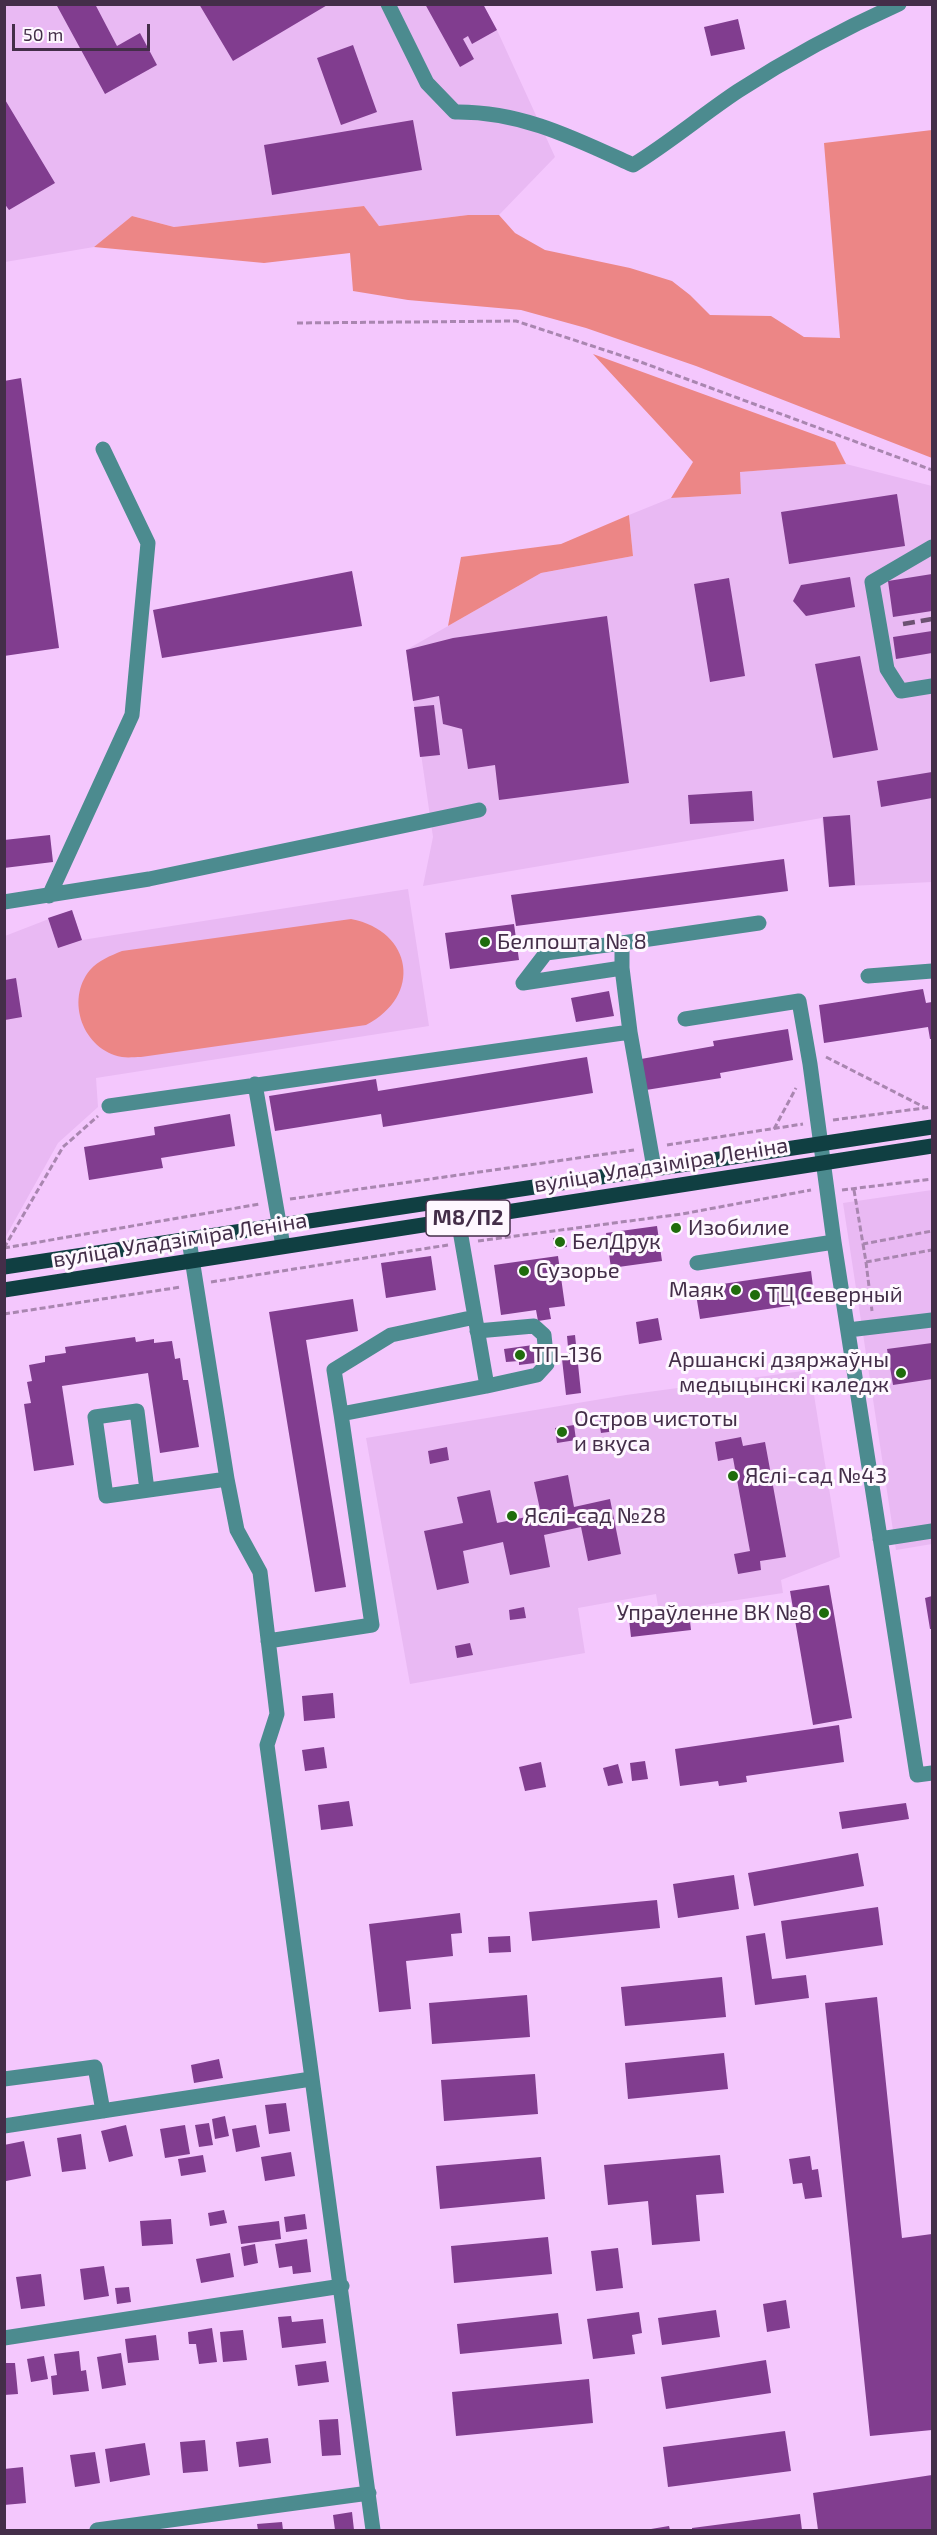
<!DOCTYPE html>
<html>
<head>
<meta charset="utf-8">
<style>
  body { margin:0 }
  #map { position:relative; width:937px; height:2535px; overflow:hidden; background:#f4c7fd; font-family:"Exo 2",sans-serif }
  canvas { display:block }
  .frame { position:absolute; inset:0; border:6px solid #442e49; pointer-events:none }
  .scale { position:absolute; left:12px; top:24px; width:138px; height:27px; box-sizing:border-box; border:3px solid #442e49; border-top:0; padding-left:8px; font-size:18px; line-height:21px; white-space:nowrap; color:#442e49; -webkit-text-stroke:4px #fef8ff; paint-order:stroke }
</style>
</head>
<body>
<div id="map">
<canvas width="937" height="2535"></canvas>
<div class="frame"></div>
<div class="scale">50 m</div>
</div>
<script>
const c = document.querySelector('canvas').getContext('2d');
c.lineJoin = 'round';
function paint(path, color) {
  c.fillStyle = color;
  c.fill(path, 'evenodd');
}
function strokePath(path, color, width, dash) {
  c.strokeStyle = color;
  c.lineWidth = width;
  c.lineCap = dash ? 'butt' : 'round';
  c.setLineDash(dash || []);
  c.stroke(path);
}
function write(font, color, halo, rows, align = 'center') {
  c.font = font + ' "Exo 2",sans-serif';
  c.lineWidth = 6;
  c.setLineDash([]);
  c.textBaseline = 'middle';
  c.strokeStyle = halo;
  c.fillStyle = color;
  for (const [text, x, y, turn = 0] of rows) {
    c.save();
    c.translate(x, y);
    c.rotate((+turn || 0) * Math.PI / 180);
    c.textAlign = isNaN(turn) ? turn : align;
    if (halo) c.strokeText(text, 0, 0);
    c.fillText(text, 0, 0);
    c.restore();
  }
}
paint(new Path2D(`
  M5,5h478l14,25 58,127 -56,58h-31l-89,11 -15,-20 -190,21 -42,-11 -38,31 -89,15z
  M846,464l86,22v396l-103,5 -7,-69 -399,68 10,-49 -27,-187 135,-77 92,-17 -4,-41 42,-17 70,-4 -2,-22z
  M408,889l21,137 -333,52 2,29 -40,36 -53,95v-302l67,-26 10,30z
  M932,1190v354l-36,6 -53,-347z
  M810,1370l30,187 -59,23 2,13 -124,19 -3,-18 -78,14 7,45 -175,31 -44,-246 260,-43z`), '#e9b9f3');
paint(new Path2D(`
  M932,130v328l-236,-92 -110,-38 -65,-18 -113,-10 -55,-9 -3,-38 -86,10 -170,-16 38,-31 42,11 190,-21 15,20 89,-11h31l16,18 30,17 85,18 42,13 18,14 20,20 61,1 33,21 36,1 -16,-195z
  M593,354l242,88 11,22 -106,8 1,22 -70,4 22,-36z
  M629,515l4,41 -92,17 -93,53 13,-69 100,-13z
  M351,919c62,12 72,77 15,106l-225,32c-6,0 -13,1 -19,0 -39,-7 -57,-57 -32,-87 9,-10 20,-14 32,-19z`), '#ec8686');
paint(new Path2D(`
  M56,4h39l22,42 23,-13 17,32 -52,29z
  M199,4h130l-96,57z
  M425,4h58l14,26 -25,14 -4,-8 -5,3 11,20 -14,8z
  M738,19l7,30 -34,7 -7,-29z
  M353,45l24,67 -36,13 -24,-67z
  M4,98l51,85 -46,27 -5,-7z
  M413,120l9,50 -150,25 -8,-50z
  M21,378l38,270 -55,8v-275z
  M897,494l8,52 -116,18 -8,-52z
  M352,571l10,55 -200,32 -9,-48z
  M932,574v37l-39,6 -5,-36z
  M850,577l5,30 -49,9 -13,-15 8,-16z
  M729,578l16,98 -35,6 -16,-98z
  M607,616l22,167 -130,17 -4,-35 -27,4 -6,-40 -19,-5 -4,-28 -26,5 -7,-51 47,-12z
  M932,631v22l-36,6 -3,-22z
  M860,656l18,94 -45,8 -18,-94z
  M434,705l6,50 -20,2 -6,-50z
  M932,772v26l-51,9 -4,-26z
  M752,791l2,30 -64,3 -2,-29z
  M850,815l5,70 -26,2 -6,-70z
  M50,835l3,27 -49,6v-28z
  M784,859l4,32 -272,35 -5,-31z
  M72,910l10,30 -24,8 -10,-30z
  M514,924l5,36 -69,9 -5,-36z
  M16,978l6,39 -17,3v-40z
  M923,989l3,14 6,-1v37h-2l-2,-12 -104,16 -5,-38z
  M609,991l5,25 -38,6 -5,-24z
  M788,1029l5,31 -73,13 1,5 -75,12 -5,-31 73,-13 -1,-5z
  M587,1057l6,36 -210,34 -2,-13 -106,17 -6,-35 107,-17 2,12z
  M230,1114l5,32 -74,12 2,10 -74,12 -5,-33 71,-12 -1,-8z
  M657,1226l5,35 -51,7 -5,-35z
  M565,1237l2,10 -12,1 -2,-10z
  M431,1256l5,34 -50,8 -5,-35z
  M558,1256l7,50 -16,2 2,11 -13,2 -2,-11 -35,5 -7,-50z
  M811,1271l4,31 -115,17 -5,-31z
  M353,1299l5,32 -52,9 40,247 -31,5 -46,-280z
  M658,1318l4,22 -23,4 -3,-22z
  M575,1335l6,58 -15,2 -4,-36 7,-1 -2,-22z
  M135,1337l1,5 18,-3v4l18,-2 3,18 5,-1 3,22h5l11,67 -39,6 -12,-80 -86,13 12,79 -40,6 -10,-67 7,-1 -4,-21 5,-1 -3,-16 16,-3v-6l21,-3 -1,-6z
  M932,1343v36l-39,6 -6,-36z
  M533,1345l2,18 -16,2v-4l-13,1 -2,-13z
  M614,1419l2,12 -15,2 -2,-12z
  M574,1425l2,15 -19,3 -2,-15z
  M741,1437l2,9 22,-4 21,115 -26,4 1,9 -23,4 -4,-20 16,-3 -17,-93 -15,3 -3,-19z
  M447,1447l2,13 -19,4 -2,-13z
  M568,1475l6,32 36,-8 11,55 -33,7 -7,-34 -37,8 6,32 -40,8 -7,-33 -40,9 6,32 -32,7 -13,-59 39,-8 -6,-26 33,-7 7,33 44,-9 -7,-32z
  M829,1585l23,133 -39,7 -23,-134z
  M932,1596v33h-2l-5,-31z
  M524,1607l2,11 -16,2 -1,-10z
  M689,1612l2,18 -60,7 -2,-18z
  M470,1643l3,12 -16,3 -2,-12z
  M333,1693l2,25 -31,3 -2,-25z
  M839,1725l5,37 -98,14 1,6 -28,4 -1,-5 -38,5 -5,-37z
  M324,1747l3,21 -22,3 -3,-21z
  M645,1761l3,18 -16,2 -2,-18z
  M541,1762l5,25 -21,4 -6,-24z
  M618,1764l5,19 -15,3 -5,-18z
  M349,1801l4,25 -32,4 -3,-25z
  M906,1803l3,16 -67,10 -3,-17z
  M858,1853l6,33 -110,20 -6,-33z
  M734,1875l5,34 -61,9 -5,-34z
  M657,1900l3,28 -128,13 -3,-29z
  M878,1907l5,38 -97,14 -5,-38z
  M460,1913l2,20 -11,1 2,22 -47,5 5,48 -32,3 -10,-88z
  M765,1933l7,46 34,-4 3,23 -54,7 -9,-69z
  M510,1936l1,16 -22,1 -1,-16z
  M722,1977l4,40 -101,9 -4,-39z
  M527,1995l3,42 -98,7 -3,-41z
  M877,1997l25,241 30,-4v196l-62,6 -45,-433z
  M724,2053l4,36 -100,10 -3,-36z
  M219,2059l4,19 -29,5 -3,-18z
  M535,2074l3,40 -94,7 -3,-41z
  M286,2103l4,28 -21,3 -4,-29z
  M225,2116l4,20 -14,3 -3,-20z
  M209,2123l4,22 -14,2 -4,-22z
  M126,2125l7,31 -24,6 -8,-31z
  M185,2125l5,29 -25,4 -5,-29z
  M256,2125l4,22 -24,5 -4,-23z
  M81,2134l5,35 -24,3 -5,-34z
  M24,2141l7,35 -25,5 -2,-36z
  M291,2152l4,24 -30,5 -4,-24z
  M203,2155l3,17 -25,4 -3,-17z
  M720,2155l4,38 -28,2 4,46 -48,4 -4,-44 -40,4 -4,-40z
  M810,2156l2,14 6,-1 4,28 -17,2 -3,-16 -9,1 -4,-25z
  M541,2157l4,42 -105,10 -4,-43z
  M224,2210l3,13 -17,3 -2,-13z
  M305,2214l2,15 -21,3 -2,-15z
  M171,2219l2,25 -31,2 -2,-25z
  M279,2221l2,18 -40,5 -3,-18z
  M548,2237l4,37 -98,9 -3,-37z
  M307,2239l4,33 -18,2 -1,-8 -13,2 -4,-24z
  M255,2244l3,19 -14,3 -3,-19z
  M618,2248l5,40 -27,3 -5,-40z
  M230,2253l4,24 -33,6 -5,-24z
  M104,2266l5,30 -25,4 -4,-31z
  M41,2274l4,32 -24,3 -5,-32z
  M129,2287l2,15 -14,2 -2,-16z
  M786,2300l4,28 -23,4 -4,-28z
  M716,2310l4,27 -58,8 -4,-27z
  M639,2312l3,21 -10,2 3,19 -42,5 -6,-40z
  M558,2313l4,31 -102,10 -3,-30z
  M291,2316l1,6 31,-3 3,24 -44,5 -4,-31z
  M212,2328l5,34 -18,2 -3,-20h-7l-1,-12z
  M243,2330l4,30 -24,2 -3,-30z
  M156,2335l3,25 -31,3 -3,-24z
  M79,2351l2,20 5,-1 3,21 -36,4 -2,-19 6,-1 -3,-21z
  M121,2353l5,32 -24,4 -5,-32z
  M44,2356l4,23 -17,3 -4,-23z
  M766,2360l5,33 -105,16 -5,-32z
  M326,2361l3,21 -31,4 -3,-21z
  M4,2363h11l3,31 -14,1z
  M589,2379l4,44 -137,13 -4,-44z
  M338,2419l3,36 -19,1 -3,-36z
  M785,2431l6,40 -123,16 -5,-40z
  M268,2438l3,25 -32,4 -3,-25z
  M205,2440l3,31 -25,2 -3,-31z
  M145,2443l5,32 -40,7 -5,-33z
  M95,2452l5,31 -25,4 -5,-32z
  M23,2467l3,36 -22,2v-36z
  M932,2475v55h-114l-5,-37z
  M352,2512l2,18h-19l-2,-15z
  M800,2514l2,16h-110v-2z
  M282,2522l1,8h-25l-1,-6z
  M669,2526l1,4h-19v-1z`), '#813d8f');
strokePath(new Path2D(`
  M297,323l219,-2 122,40 294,109
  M826,1057l98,50
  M833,1120l99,-13
  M774,1129l22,-41
  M667,1145l136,-21
  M842,1190l90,-11
  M854,1190l9,54 69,-13
  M290,1199l344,-49
  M478,1241l204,-27 129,-24
  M863,1244l3,18 66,-12
  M4,1248l256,-44
  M4,1248l59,-101 35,-31
  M866,1262l6,49
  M211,1282l237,-37
  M4,1314l177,-27`), '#a986b0', 3, [6, 3]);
strokePath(new Path2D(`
  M388,4l39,79 28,29c66,-1 119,26 178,53 36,-22 69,-50 105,-74 51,-33 105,-62 161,-87
  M932,547l-60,35 15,87 14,22 31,-5
  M49,896l83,-181 16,-172 -45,-94
  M4,902l145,-23 330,-69
  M622,943l-76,10 -23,30 99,-15
  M868,976l64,-5
  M685,1019l114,-18 11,63 24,178 83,533 15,-2
  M630,1032l-8,-64v-25l137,-20
  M255,1084l28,162
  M109,1106l521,-74 24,136
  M189,1240l38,239 10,51 23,42 17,142 -10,31 106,785
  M697,1263l137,-21
  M848,1330l84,-10
  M477,1331l57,-5 10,9 3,29 -10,11 -50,11
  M341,1414l-7,-44 57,-35 84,-18
  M147,1490l-10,-79 -42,6 11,79 121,-17
  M880,1539l52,-8
  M268,1641l104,-16 -31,-211 146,-28 -29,-167
  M4,2079l91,-12 8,44
  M4,2126l307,-47
  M4,2338l338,-52
  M97,2530l272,-37`), '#4c8b8f', 15);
strokePath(new Path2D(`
  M4,1267l928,-140
  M4,1290l928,-144`), '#103f42', 15);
strokePath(new Path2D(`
  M903,624l29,-5`), '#6c5172', 4.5, [12, 6]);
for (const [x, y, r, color] of [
  [485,942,6,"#1f6c0c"],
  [676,1228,6,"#1f6c0c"],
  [560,1242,6,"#1f6c0c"],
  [524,1271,6,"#1f6c0c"],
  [736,1290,6,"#1f6c0c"],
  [755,1295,6,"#1f6c0c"],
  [520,1355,6,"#1f6c0c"],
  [901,1373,6,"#1f6c0c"],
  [562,1432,6,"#1f6c0c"],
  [733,1476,6,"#1f6c0c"],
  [512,1516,6,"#1f6c0c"],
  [824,1613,6,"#1f6c0c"]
]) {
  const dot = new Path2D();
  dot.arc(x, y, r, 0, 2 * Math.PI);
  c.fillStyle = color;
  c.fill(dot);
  strokePath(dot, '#fef8ff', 2);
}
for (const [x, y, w] of [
  [468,1218,84]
]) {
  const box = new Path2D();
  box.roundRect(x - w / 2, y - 18, w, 36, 4.5);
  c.fillStyle = '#fef8ff';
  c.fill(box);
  strokePath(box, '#442e49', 1.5);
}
write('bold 21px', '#442e49', null, [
  ["М8/П2",468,1218]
]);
write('22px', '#442e49', '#fef8ff', [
  ["Белпошта № 8",497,942],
  ["Изобилие",688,1228],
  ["БелДрук",572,1242],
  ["Сузорье",536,1271],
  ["Маяк",724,1290,"right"],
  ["ТЦ Северный",767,1295],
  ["ТП-136",532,1355],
  ["Аршанскі дзяржаўны",889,1360,"right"],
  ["медыцынскі каледж",889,1385,"right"],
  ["Остров чистоты",574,1419],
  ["и вкуса",574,1444],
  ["Яслі-сад №43",745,1476],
  ["Яслі-сад №28",524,1516],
  ["Упраўленне ВК №8",812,1613,"right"]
], 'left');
write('22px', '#442e49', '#fef8ff', [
  ["вуліца Уладзіміра Леніна",661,1165,-9],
  ["вуліца Уладзіміра Леніна",180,1240,-9]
]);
</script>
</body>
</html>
